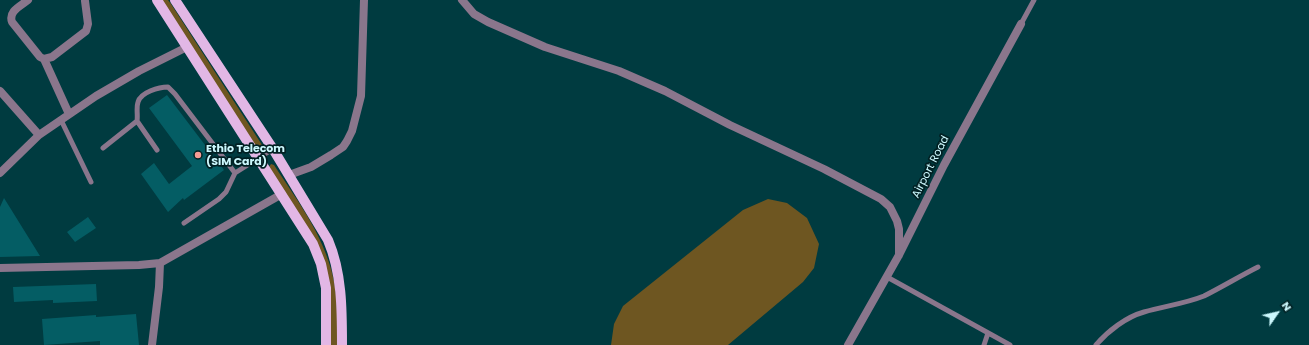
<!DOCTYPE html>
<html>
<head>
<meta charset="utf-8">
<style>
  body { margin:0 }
  #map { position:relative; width:1309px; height:345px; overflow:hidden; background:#003b40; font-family:Poppins,sans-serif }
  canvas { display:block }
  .north { position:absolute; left:1257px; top:293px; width:40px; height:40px; -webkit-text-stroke:3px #012023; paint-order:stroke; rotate:56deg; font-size:11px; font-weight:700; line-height:16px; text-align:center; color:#ccf8fd }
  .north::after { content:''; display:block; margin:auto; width:14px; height:18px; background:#ccf8fd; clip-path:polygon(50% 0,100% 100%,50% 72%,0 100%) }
</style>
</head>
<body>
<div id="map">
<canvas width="1309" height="345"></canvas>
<div class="north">N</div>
</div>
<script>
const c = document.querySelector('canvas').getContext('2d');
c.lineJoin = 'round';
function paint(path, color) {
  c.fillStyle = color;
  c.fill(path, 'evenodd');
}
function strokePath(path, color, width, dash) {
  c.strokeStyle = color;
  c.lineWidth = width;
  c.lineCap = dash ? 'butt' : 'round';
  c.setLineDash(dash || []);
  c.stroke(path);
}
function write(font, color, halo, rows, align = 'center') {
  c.font = font + ' Poppins,sans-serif';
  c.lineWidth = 3.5;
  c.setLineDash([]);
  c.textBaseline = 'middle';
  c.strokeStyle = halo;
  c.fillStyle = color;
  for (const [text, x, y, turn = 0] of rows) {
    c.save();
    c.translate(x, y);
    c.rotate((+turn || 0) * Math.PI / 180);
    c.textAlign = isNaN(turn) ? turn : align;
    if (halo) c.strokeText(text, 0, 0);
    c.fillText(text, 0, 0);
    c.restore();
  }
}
paint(new Path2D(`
  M162,0h6l3,4 93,144v3l-2,2 -3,-1z
  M271,164l3,1c25,38 54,76 61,122 3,19 2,39 2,58h-6l-3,-67 -59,-111z
  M768,199l19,4 20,15 12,26 -5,24 -11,14 -75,63h-117l3,-21 9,-18 120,-96z`), '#6e5621');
paint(new Path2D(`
  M167,95l57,75 -40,30 -1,-2 -15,14 -27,-38 13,-11 15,21 23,-18 -43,-58z
  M4,198l36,58 -40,1v-50z
  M88,217l8,11 -21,14 -8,-10z
  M96,284l1,17 -44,2v-3l-39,2 -1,-15z
  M136,314l3,31h-39v-4l-56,4 -2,-26 54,-4v2z`), '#045d64');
strokePath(new Path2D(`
  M1021,24l13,-24
  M61,120l30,62
  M137,121l20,29
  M103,148l34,-27c1,-6 -1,-13 1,-19 3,-10 21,-15 30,-15l7,7 60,79
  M184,223l35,-24 7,-7 9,-19 38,-24
  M887,277l123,68
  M984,345l4,-12
  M1096,345c12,-14 30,-28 48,-33 20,-6 40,-8 60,-16 18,-9 36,-20 54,-29`), '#8a768c', 5);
strokePath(new Path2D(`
  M28,0c-7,6 -20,11 -16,22l28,35 4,2 25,55
  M462,0l12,14 14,8 57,25 74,24 46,20 65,34 94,44 57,30 9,8 7,14 2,8v26
  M44,59l8,-2 34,-26 2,-7 -3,-23
  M0,91l39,44
  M0,173l39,-38 57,-39 43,-25 48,-24
  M289,175l22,-8 20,-12 12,-8 4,-6 5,-10 9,-35 3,-96
  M0,268l139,-3 21,-2 122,-69
  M152,345l7,-58 1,-24
  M848,345l51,-90 45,-90 77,-141`), '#8a768c', 8);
strokePath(new Path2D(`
  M157,0l156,244 8,20 5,24v57
  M175,0l98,149 55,91c14,33 14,69 14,105`), '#e2b7e5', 10);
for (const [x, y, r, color] of [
  [198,155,4,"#f59c95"]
]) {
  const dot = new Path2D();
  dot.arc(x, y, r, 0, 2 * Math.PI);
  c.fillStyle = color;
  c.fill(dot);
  strokePath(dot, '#012023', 1.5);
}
write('bold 11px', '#ccf8fd', '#012023', [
  ["Ethio Telecom",206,149],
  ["(SIM Card)",206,162]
], 'left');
write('11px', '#ccf8fd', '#012023', [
  ["Airport Road",931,167,-63]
]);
</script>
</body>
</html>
